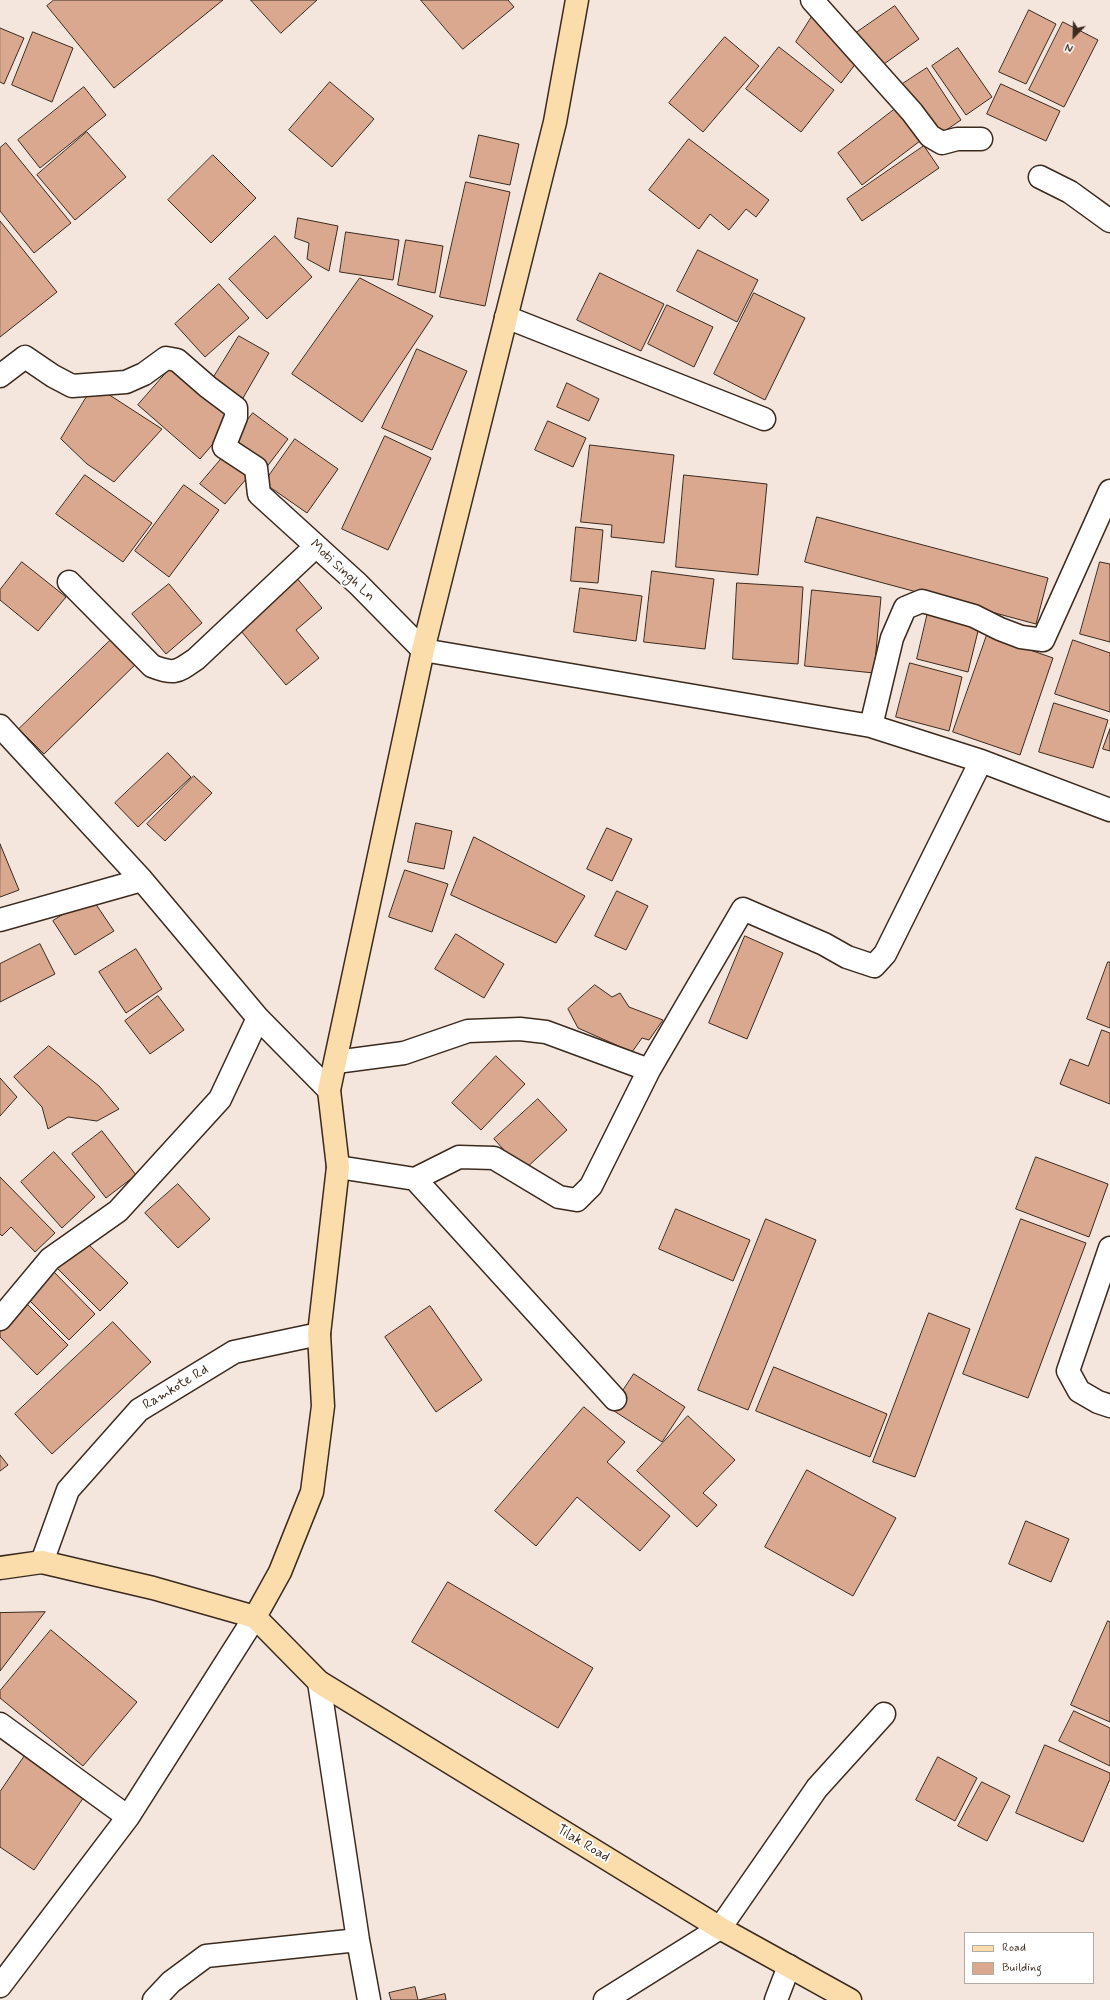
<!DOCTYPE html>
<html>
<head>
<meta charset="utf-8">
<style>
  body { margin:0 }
  #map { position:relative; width:1110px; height:2000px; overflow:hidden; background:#f4e5dd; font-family:Mynerve,sans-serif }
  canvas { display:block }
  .legend { position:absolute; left:964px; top:1932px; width:130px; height:52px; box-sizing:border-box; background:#fff; border:1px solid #b1aaa5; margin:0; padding:5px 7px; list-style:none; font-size:12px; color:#3b2a1e }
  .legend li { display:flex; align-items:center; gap:8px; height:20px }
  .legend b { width:20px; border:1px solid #b1aaa5 }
  .north { position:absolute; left:1054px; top:16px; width:40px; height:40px; -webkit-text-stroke:3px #fff; paint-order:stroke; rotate:203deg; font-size:11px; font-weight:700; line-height:16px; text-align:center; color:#3b2a1e }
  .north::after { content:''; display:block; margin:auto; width:14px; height:18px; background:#3b2a1e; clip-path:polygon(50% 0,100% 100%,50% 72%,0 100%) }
</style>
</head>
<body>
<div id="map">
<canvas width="1110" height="2000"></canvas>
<ul class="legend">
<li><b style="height:5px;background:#faddab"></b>Road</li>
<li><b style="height:11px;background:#daa88e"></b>Building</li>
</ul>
<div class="north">N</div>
</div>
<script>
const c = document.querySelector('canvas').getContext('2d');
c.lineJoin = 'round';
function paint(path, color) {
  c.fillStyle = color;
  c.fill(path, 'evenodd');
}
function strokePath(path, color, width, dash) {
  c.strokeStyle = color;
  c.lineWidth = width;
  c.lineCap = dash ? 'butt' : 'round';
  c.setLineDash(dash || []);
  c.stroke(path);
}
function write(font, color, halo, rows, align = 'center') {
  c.font = font + ' Mynerve,sans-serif';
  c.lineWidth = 4;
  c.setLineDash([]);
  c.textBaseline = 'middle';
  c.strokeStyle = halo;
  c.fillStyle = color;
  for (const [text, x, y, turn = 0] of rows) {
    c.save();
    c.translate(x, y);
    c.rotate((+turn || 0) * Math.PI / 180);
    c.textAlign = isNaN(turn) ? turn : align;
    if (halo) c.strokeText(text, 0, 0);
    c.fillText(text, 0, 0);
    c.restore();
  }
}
const building = new Path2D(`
  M54,0h169l-109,88 -67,-82z
  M251,0h66l-36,33z
  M421,0h87l6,7 -51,42z
  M895,6l24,33 -42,30 -24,-34z
  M816,10l44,48 -19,25 -45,-41z
  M1029,10l27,14 -30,60 -27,-12z
  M1063,22l35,18 -34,67 -35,-17z
  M0,28l24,10 -20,46 -4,-2z
  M33,32l40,16 -21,54 -40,-17z
  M725,37l34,29 -56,66 -34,-29z
  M779,47l55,43 -33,42 -55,-43z
  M958,48l34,49 -26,18 -34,-49z
  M927,68l34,52 -25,17 -35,-52z
  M330,82l44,37 -42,48 -43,-37z
  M1001,84l59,27 -14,30 -59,-27z
  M84,87l22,28 -66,53 -22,-28z
  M895,109l25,32 -58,44 -24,-32z
  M87,132l39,45 -51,43 -38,-45z
  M479,135l40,9 -9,41 -40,-8z
  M689,139l80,61 -13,17 -10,-8 -17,21 -19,-16 -11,15 -50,-39z
  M6,143l65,80 -37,30 -34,-42v-63z
  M924,146l15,22 -77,53 -15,-22z
  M213,155l43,43 -45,45 -43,-43z
  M466,182l44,10 -25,114 -45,-9z
  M298,218l40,8 -9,45 -22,-12 2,-16 -14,-5z
  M0,221l57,71 -57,45z
  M346,232l53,8 -6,40 -53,-8z
  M275,236l37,41 -45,42 -38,-40z
  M406,240l37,6 -8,47 -37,-8z
  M698,250l60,30 -21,42 -60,-31z
  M600,273l64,31 -23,47 -64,-31z
  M360,278l73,38 -71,106 -70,-48z
  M219,284l30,34 -44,39 -30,-33z
  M754,293l51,25 -40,82 -51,-26z
  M667,305l46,22 -19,40 -46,-23z
  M239,336l30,17 -26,45 -31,-18z
  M417,349l50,22 -35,79 -50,-22z
  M174,364l62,53 -36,42 -62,-54z
  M567,383l32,16 -10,22 -32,-14z
  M94,385l68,44 -48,53 -27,-18 -26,-25z
  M253,413l35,26 -22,29 -35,-26z
  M548,421l38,17 -13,29 -38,-17z
  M385,436l46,22 -43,92 -46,-21z
  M295,439l43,30 -31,44 -43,-30z
  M590,445l84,10 -10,88 -53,-6 1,-12 -31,-3z
  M228,451l24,21 -27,32 -25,-20z
  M85,475l67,48 -29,39 -67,-48z
  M684,475l83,9 -9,91 -82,-8z
  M184,485l35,25 -50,67 -34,-26z
  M817,517l231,61 -12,46 -231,-62z
  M576,527l27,3 -5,53 -27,-2z
  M22,562l44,35 -28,34 -38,-31v-10z
  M1100,562l10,2v78l-30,-8z
  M652,571l62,8 -9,70 -61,-7z
  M295,576l27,32 -26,22 23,28 -33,27 -50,-60z
  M737,583l66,4 -5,77 -65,-5z
  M169,584l33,39 -36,31 -34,-40z
  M580,588l62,8 -6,45 -62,-9z
  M812,590l69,7 -7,76 -69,-7z
  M928,612l51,15 -11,45 -51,-13z
  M117,634l25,24 -98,96 -25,-25z
  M987,635l66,23 -33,97 -67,-23z
  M1073,640l37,13v59l-55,-18z
  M910,663l52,14 -13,54 -53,-14z
  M1054,703l54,17 -15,48 -54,-16z
  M1110,729v22l-7,-2z
  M168,753l23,24 -53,50 -23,-24z
  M194,776l18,17 -47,48 -18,-17z
  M416,823l36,8 -8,38 -36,-7z
  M607,828l25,11 -20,42 -25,-12z
  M474,837l111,59 -29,47 -105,-48z
  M0,844l19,46 -19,7z
  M405,870l43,14 -16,48 -43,-15z
  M617,891l31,15 -22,44 -31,-14z
  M91,897l23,34 -39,24 -22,-34z
  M456,934l48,30 -20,34 -49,-29z
  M745,936l38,17 -36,86 -38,-16z
  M40,944l15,30 -55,28v-38z
  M136,949l26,40 -36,24 -27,-41z
  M1108,962h2v66l-23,-9z
  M595,985l17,12 8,-4 9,14 34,13 -14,20 -7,-2 -10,14 -54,-24 -10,-19z
  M158,996l26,34 -34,24 -25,-33z
  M1102,1030l8,3v71l-50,-20 10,-25 18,7z
  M49,1046l50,40 20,23 -22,12 -29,-4 -20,12 -6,-22 -28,-30z
  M496,1056l29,28 -44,46 -29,-27z
  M0,1078l17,19 -17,19z
  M538,1099l29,31 -44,41 -29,-32z
  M102,1131l34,44 -30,23 -34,-44z
  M54,1152l41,45 -33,31 -41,-46z
  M1036,1157l72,27 -19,53 -73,-28z
  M0,1177l55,56 -20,19 -24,-25 -9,9 -2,-2z
  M178,1184l32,35 -32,29 -33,-35z
  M676,1209l74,31 -17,41 -74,-32z
  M766,1219l50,21 -68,170 -50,-20z
  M1021,1219l65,24 -58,155 -65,-24z
  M84,1240l44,43 -28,28 -43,-43z
  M54,1272l41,42 -26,26 -42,-42z
  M24,1301l44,44 -31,30 -37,-38v-13z
  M430,1306l52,74 -46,32 -51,-75z
  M929,1313l41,16 -55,148 -42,-15z
  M113,1322l38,40 -99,92 -37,-40z
  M774,1367l113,47 -17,43 -114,-46z
  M634,1374l51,33 -23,35 -51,-33z
  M584,1407l41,35 -18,20 63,54 -30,35 -63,-54 -41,49 -41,-35z
  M688,1416l47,44 -32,33 14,12 -20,22 -60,-56z
  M0,1455l8,10 -8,6z
  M807,1470l89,48 -43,78 -88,-49z
  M1026,1521l43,18 -18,43 -42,-18z
  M448,1582l145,86 -35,60 -146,-86z
  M45,1612l-45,59v-58z
  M1108,1621l2,1v100l-39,-17z
  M51,1630l86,72 -54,64 -83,-68v-7z
  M1074,1711l36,17v38l-51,-25z
  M1045,1745l65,28v6l-27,63 -67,-29z
  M26,1754l60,40 -52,76 -34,-23v-55z
  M938,1757l39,21 -22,43 -39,-21z
  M982,1782l28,14 -23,45 -29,-15z
  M415,1987l3,13h-27l-2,-7z
  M445,1994l1,6h-27z`);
paint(building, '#daa88e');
strokePath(building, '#3b2a1e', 1);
const minor = new Path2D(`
  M812,0l100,112 18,24 12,7 15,-4h24
  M1040,177l30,15 40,29
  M506,317l258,102
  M0,376l25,-19 28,19 19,10 54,-4 18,-8 22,-16 11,2 31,27 28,21v9l-12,30 32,21 3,26 99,90 65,66 448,76 110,35 129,49
  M69,582l83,84c23,9 25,6 44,-7l119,-112
  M0,726l142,154 116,138 71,72
  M871,726l21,-88 13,-30 17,-7 52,15 26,13 21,8 22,3 67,-149
  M0,920l142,-40
  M336,1062l68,-9 64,-22 52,-2 26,3 103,38
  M338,1167l77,12 200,220
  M415,1179l44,-22 35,1 65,39 18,3 14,-14 58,-116 94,-161 81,35 23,13 27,9 11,-12 96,-193
  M1110,1248l-42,123 11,20 19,11 12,4
  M0,1319l50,-60 68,-48 102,-112 38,-81
  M42,1562l26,-72 71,-80 95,-58 85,-18
  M319,1682l39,258 11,60
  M0,1724l128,93
  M0,1986l128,-169 127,-200
  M154,2000l17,-18 35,-26 152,-16
  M605,2000l115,-72 97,-140 67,-74
  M776,2000l13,-34`);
const major = new Path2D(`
  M0,1568l42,-6 111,26 102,29 64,65 401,246 130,72
  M255,1617l25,-45 32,-80 11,-86 -4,-72 19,-167 -9,-77 94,-440 132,-528 22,-122`);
strokePath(minor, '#3b2a1e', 25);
strokePath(major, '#3b2a1e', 25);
strokePath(minor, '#fff', 22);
strokePath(major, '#faddab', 22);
write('14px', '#3b2a1e', '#fff', [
  ["Moti Singh Ln",342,571,43],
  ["Ramkote Rd",176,1388,-31],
  ["Tilak Road",583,1844,31]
]);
</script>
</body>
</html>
